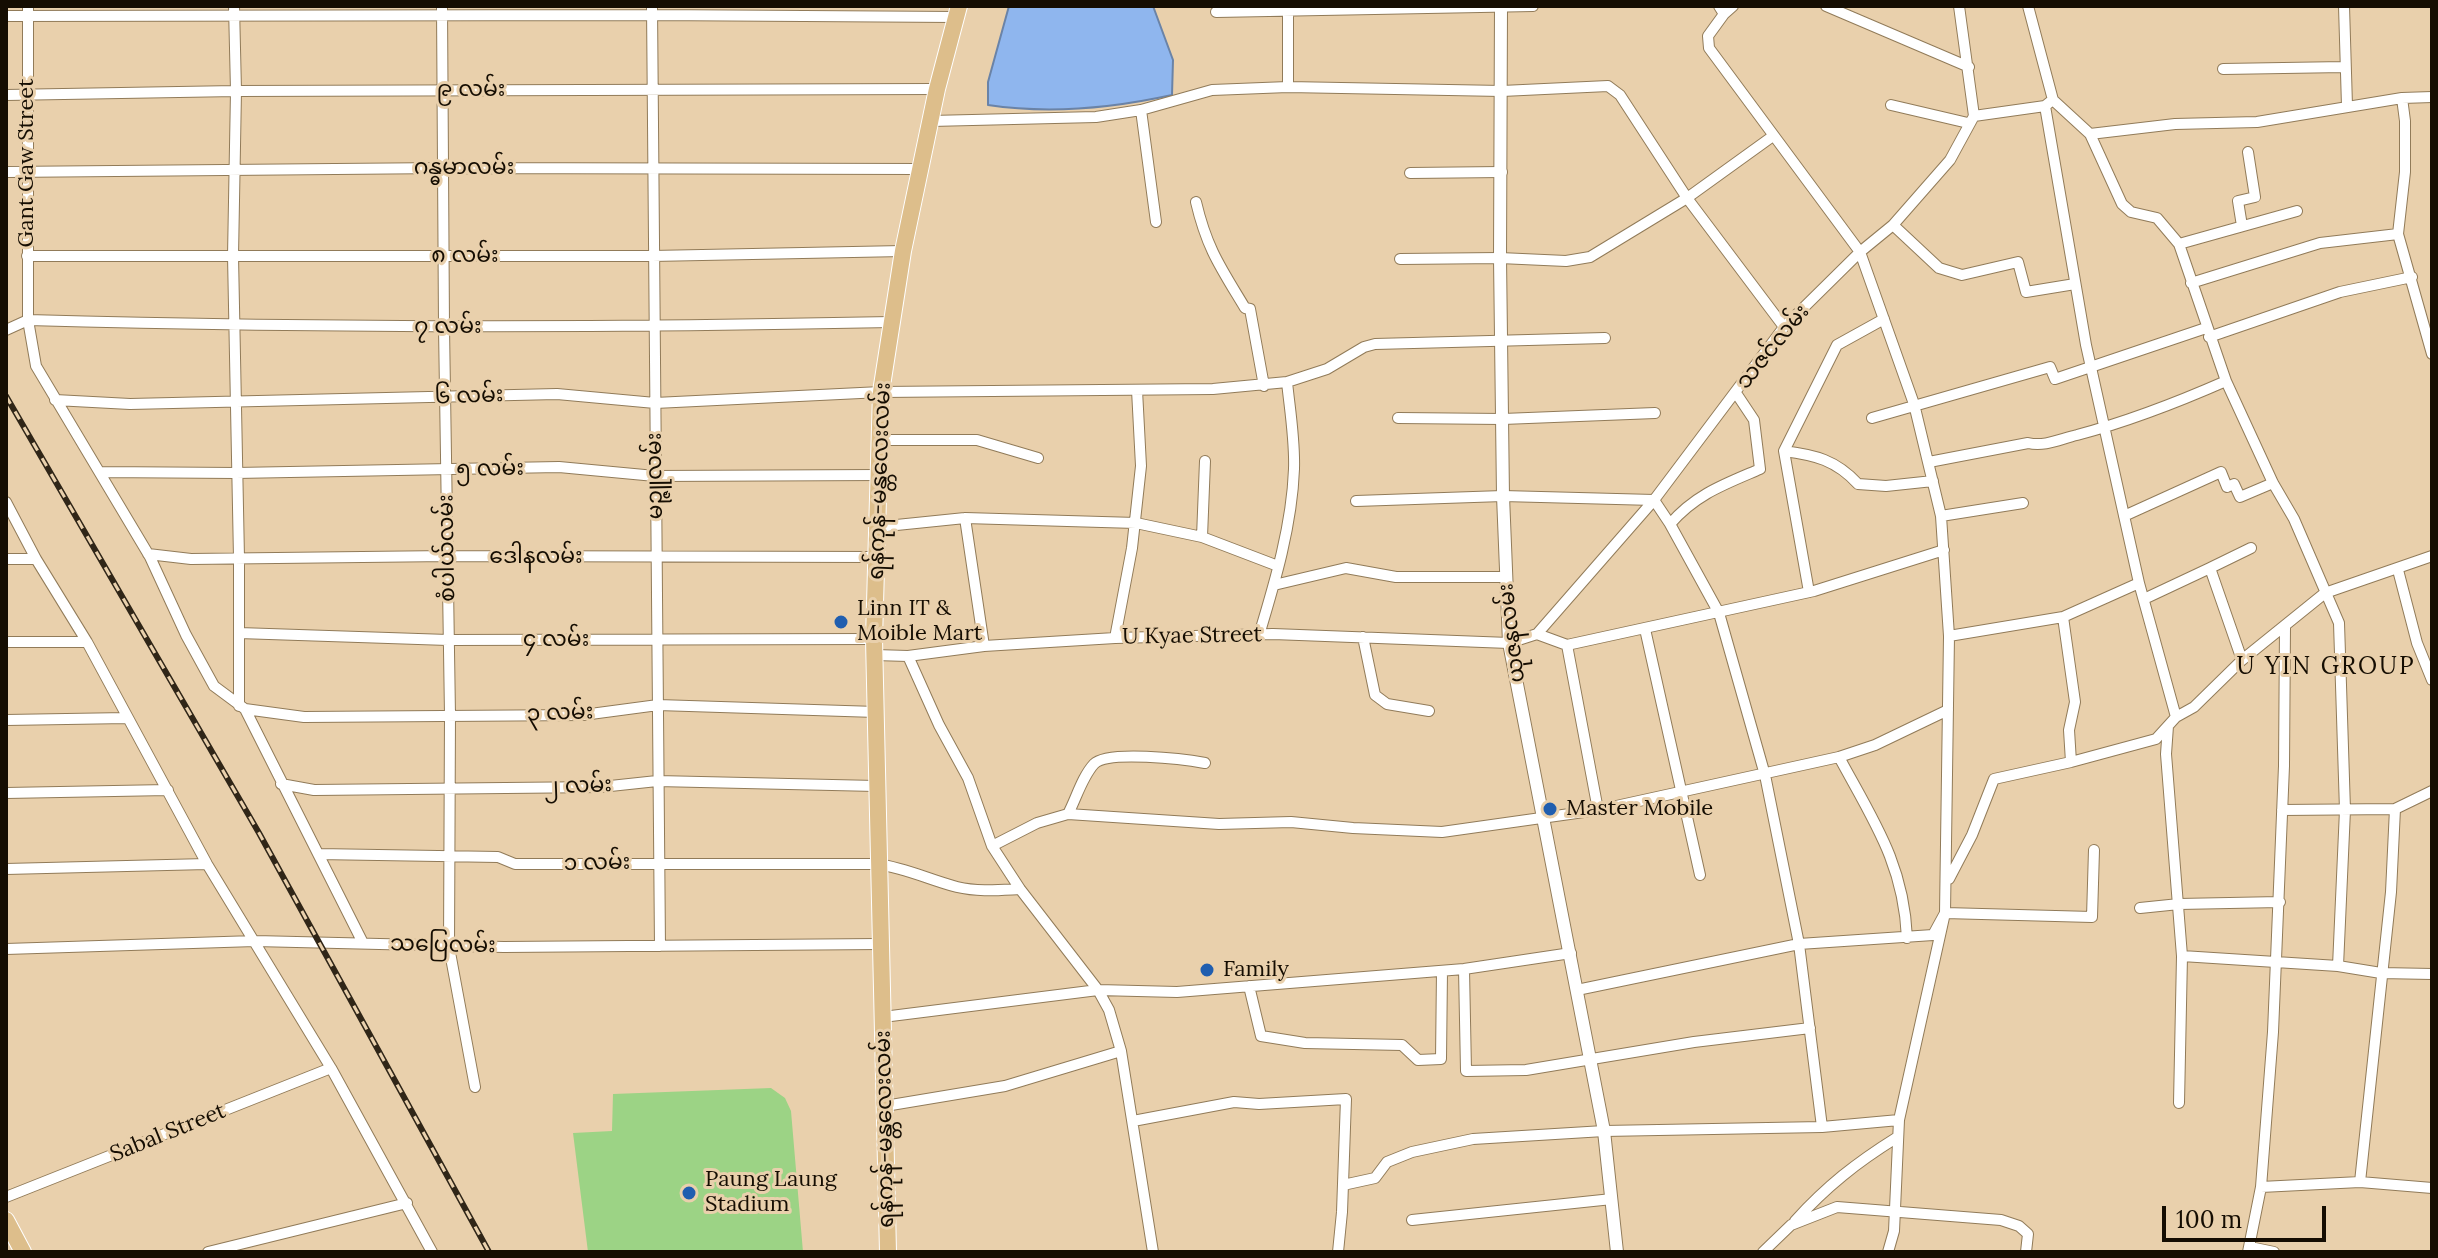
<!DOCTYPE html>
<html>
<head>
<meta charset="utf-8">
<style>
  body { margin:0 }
  #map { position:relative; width:2438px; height:1258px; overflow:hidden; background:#e9d0ac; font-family:Lora,serif }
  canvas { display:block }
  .frame { position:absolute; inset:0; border:8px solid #150d02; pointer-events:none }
  .scale { position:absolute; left:2162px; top:1206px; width:164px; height:36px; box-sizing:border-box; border:4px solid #150d02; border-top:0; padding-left:10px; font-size:24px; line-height:28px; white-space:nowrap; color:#150d02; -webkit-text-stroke:6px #e9d0ac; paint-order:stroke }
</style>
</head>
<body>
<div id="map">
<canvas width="2438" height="1258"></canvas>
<div class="frame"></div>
<div class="scale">100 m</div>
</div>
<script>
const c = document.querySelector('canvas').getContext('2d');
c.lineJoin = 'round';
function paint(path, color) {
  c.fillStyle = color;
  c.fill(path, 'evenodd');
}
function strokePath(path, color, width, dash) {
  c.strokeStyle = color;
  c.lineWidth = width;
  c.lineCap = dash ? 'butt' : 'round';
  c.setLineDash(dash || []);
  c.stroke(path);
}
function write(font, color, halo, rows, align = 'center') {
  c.font = font + ' Lora,"Noto Sans Myanmar",serif';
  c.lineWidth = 6;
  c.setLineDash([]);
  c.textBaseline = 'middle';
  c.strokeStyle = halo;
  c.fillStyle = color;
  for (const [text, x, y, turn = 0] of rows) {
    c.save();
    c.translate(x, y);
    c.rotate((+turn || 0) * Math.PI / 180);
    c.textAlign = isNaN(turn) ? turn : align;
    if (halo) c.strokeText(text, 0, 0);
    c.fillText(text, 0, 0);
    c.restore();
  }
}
paint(new Path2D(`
  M771,1088l14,10 6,13 12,141h-215l-15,-119 39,-2 1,-37z`), '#9cd385');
const water = new Path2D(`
  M1009,6h144l20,54 -1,35c-59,13 -124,19 -184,10v-23z`);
paint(water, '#8fb6ee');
strokePath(water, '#6a83a7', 2);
const minor = new Path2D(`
  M28,6v314l8,46 114,191 36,78 28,51 31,23 118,234
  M234,6l2,85 -3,165 6,302v148
  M442,6l2,321 6,388 -1,232 26,140
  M652,6l8,940
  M1288,6v81
  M1719,6l5,8 -16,22 1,12 151,204 54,152 27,112 8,120 -4,277 -46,207 -5,111 -6,21
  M1826,6l143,61
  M2028,6l25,94 37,34 32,70 9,8 26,6 22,26
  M2344,6l3,100
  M1216,12l317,-6
  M1724,14l9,-8
  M6,16l646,-1 303,2
  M2223,69l121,-2
  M6,95l230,-4 701,-2
  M2402,98l3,23v51l-7,62 34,120
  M1891,105l77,18
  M2045,106l41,239 53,238 37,134
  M1141,110l15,112
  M1974,116l71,-10 5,-4
  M931,121l165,-4 45,-7 71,-20 76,-3 214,4 106,-5 12,9 67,103 97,129
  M2090,134l85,-10 82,-2 145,-24 30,-1
  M6,172l439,-4 477,1
  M1410,173l92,-1
  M1196,202c11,47 25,66 49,106l5,1 14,77
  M2297,211l-118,33 47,137 47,102 21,36 45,104 6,187 -7,156
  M1893,225l46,43 23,7 56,-13 8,30 49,-8
  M2242,226l-4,-25 17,-4 -7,-45
  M27,256h625l251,-5
  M1400,259l100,-1 66,3 24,-4 97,-59 86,-62
  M2191,283l129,-40 78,-9
  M6,330l22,-10c288,8 575,8 864,2
  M2209,337l131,-45 72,-15
  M1736,393l18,27 6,49c-35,15 -64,25 -90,55l49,89 46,162 34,169 23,183
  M55,400l75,4 427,-10 98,9 226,-11 332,-3 74,-7 40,-13 37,-22 11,-3 230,-6
  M1398,418l105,1 152,-6
  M1872,418l178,-51 5,12 151,-51
  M881,440h96l61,18
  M1784,451c31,4 52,9 74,33l28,2 47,-5
  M1929,462l99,-19c17,4 32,-4 49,-8 53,-14 99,-32 149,-54
  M100,472l136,1 323,-6 96,9 225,-1
  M1356,501l147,-5 151,4 16,24
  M6,502l30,57 51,83 120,222 124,204 101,184
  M1941,516l82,-13
  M2124,516l97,-44 6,15 7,-3 6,13 33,-14
  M965,518l19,128
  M877,527l88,-9 171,5 66,14 76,29
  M1202,537l3,-76
  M148,554l43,5 257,-3 428,1
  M6,559h30
  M2398,570l19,73 15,37
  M1274,585l72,-17 50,9h109
  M1809,592l-25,-141 53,-106 47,-26
  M2144,599l66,-31
  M2063,617l12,85 -6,28 2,32
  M1645,629l55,246
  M239,633l209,7 426,-1
  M1537,634l117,-134 130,-173 76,-75 33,-27 57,-65 24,-44 -15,-110
  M1259,635c16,-53 33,-110 35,-166 1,-29 -4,-58 -7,-87
  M1949,636l114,-19 76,-34
  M1363,637l12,58 12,9 42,7
  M1115,638l17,-90 9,-82 -4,-76
  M6,642h81
  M1567,645l31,165
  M875,655l33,1 76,-10 131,-8 158,-4 236,9 28,-9 30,11 247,-54 130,-41
  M908,656l31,69 29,53 24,68 28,43 78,101 11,20 12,41
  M2242,660l-32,-92 41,-20
  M245,709l59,8 279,-2 75,-10 218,7
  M6,720l121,-2
  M2168,726l-2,28 16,202 -3,147
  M1839,757c34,63 65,107 68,181
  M281,784l33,6 287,-3 56,-6 219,5
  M6,793l162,-3
  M2282,810l113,-1 37,-18
  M1068,814c8,-15 14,-37 26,-50 13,-14 90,-5 111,-1
  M992,846l45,-23 31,-9 151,10 72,-2 62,6 89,4 156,-22 241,-53 36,-12 73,-35
  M318,854l180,3 17,7h362c29,4 53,16 80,23 21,5 42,3 63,2
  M6,869l201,-5
  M1949,879l23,-44 22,-56 77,-17 85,-23 20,-22 18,-10 48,-47 83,-67 107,-37
  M2140,908l39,-4 101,-2
  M6,949l249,-8 249,6 376,-3
  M2182,956l156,10 43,7 51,1
  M1464,969l2,102 60,-1 168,-28 116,-14
  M1249,986l12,50 44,7 97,2 16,15 23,-1 1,-88
  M1577,990l222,-46 134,-9 12,-22 147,4 2,-67
  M883,1017l215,-27 79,2 287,-23 107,-16
  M885,1106l120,-20 116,-35 32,201
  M1133,1121l101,-19 25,2 87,-5 -4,113 -4,40
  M2360,1182l31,-290 4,-83
  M1343,1185l32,-7 12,-16 25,-10 61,-13 131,-8 218,-4 77,-7
  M2261,1187l99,-5 72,6
  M6,1197l325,-129
  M1412,1220l200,-21
  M1795,1221c32,-35 61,-58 101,-83
  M2250,1247l24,5
  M208,1252l199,-49
  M1763,1252l28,-27 46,-18 164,13 18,6 9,8 -2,18
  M2248,1252l13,-65 12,-155 11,-266 1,-139`);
const tertiary = new Path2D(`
  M1501,6l-1,252 3,238 6,147 95,488 13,121`);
const primary = new Path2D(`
  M6,1220l17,32
  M888,1252l-14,-613 7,-247 22,-141 34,-162 22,-83`);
strokePath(minor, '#917b59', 12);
strokePath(tertiary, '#917b59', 14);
strokePath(primary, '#fff', 18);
strokePath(minor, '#fff', 10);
strokePath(tertiary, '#fff', 12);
strokePath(primary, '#ddbe8b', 16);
const rail = new Path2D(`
  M6,396l253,437 230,419`);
strokePath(rail, '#302618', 6);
strokePath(rail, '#e9d0ac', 3, [9]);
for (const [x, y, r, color] of [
  [841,622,8,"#205eaf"],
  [1550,809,8,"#205eaf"],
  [1207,970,8,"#205eaf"],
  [689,1193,8,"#205eaf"]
]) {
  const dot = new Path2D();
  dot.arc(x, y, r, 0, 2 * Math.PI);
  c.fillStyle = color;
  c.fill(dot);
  strokePath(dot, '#e9d0ac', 3);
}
write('22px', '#150d02', '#e9d0ac', [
  ["၉ လမ်း",471,90],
  ["Gant Gaw Street",27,163,-90],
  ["ဂန္ဓမာလမ်း",464,168],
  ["၈ လမ်း",465,256],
  ["၇ လမ်း",448,327],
  ["သဇင်လမ်း",1773,347,-51],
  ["၆ လမ်း",469,396,-2],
  ["၅ လမ်း",490,469,-1],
  ["မဉ္ဇူလမ်း",655,476,-91],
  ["ရန်ကုန်-မန္တလေးလမ်း",880,481,-88],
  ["စံပါယ်လမ်း",447,548,-91],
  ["ဒေါနလမ်း",536,557],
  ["ယုဇနလမ်း",1512,633,-97],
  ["U Kyae Street",1192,636,-1],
  ["၄ လမ်း",556,640],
  ["၃ လမ်း",560,713,-2],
  ["၂ လမ်း",578,786,-2],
  ["၁ လမ်း",597,863,-1],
  ["သပြေလမ်း",443,945,1],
  ["ရန်ကုန်-မန္တလေးလမ်း",885,1129,-91],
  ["Sabal Street",168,1133,-22]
]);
write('22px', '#150d02', '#e9d0ac', [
  ["Linn IT &",857,609],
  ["Moible Mart",857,634],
  ["Master Mobile",1566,809],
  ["Family",1223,970],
  ["Paung Laung",705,1180],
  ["Stadium",705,1205]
], 'left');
c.letterSpacing = '2px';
write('24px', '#150d02', '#e9d0ac', [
  ["U YIN GROUP",2326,667]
]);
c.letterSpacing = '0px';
</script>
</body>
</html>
